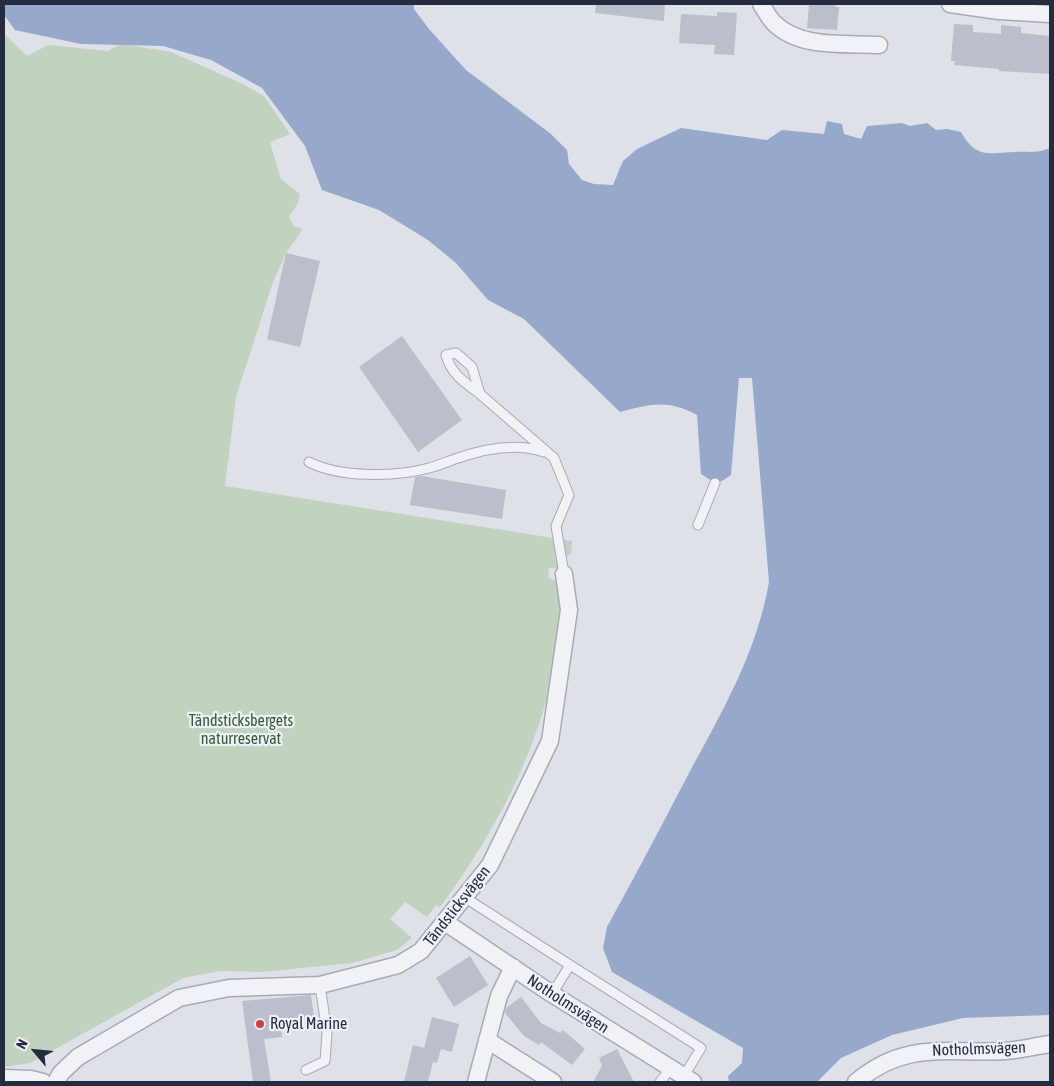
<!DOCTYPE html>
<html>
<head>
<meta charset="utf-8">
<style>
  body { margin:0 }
  #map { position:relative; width:1054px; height:1086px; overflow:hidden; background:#dee1e8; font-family:"Asap Condensed",sans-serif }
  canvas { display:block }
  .frame { position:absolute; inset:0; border:5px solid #262c40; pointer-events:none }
  .north { position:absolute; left:10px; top:1026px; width:50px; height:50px; -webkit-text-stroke:4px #edf0f6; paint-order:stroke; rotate:298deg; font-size:14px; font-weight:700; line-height:20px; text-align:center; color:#262c40 }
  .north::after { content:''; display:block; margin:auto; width:18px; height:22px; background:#262c40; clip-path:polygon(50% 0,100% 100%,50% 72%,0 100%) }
</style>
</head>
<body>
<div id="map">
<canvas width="1054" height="1086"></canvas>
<div class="frame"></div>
<div class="north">N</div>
</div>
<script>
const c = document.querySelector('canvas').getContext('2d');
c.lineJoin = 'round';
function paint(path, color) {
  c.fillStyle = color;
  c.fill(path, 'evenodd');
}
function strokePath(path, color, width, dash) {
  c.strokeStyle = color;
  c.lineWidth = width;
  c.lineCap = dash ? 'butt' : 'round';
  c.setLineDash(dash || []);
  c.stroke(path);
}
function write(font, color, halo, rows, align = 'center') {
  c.font = font + ' "Asap Condensed",sans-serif';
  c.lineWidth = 4.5;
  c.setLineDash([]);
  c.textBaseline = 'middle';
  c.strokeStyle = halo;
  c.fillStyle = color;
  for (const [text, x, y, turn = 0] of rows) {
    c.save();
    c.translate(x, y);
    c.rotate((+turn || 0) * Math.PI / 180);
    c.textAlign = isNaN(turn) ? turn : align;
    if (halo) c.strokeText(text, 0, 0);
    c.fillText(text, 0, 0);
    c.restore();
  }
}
paint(new Path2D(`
  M4,34l23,22 21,-11 60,6 13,-7 50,8 72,32 21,12 26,38 -20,8 11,37 19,15 -2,9 -9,14 5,9 9,3 -17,24 -13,29 -37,115 -11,89 347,55 -1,13 -9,5 -3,9h-10l-1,9 13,8c-1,16 0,33 -2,49 -11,100 -60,194 -119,273l-4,-2 -9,12 -22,-15 -15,17 22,19 -15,12 -45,13 -90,9 -42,-1 -37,7 -153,85 -26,4z`), '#c1d3be');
paint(new Path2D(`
  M4,4h410v5l15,20 37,41 85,64 16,16 2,14 13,16 12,4 19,1 10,-24 14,-12 44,-21 86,12 15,-10 42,4 3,-13 15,3 2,10 17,5 6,-13 35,-3 8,3 17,-3 9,7 11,-1 14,3c15,27 28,21 54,20 15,-1 20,2 35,-4v867l-87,3 -71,17 -51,23 -24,24h-88l-1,-6 14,-13 1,-15 -131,-76 -9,-24 4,-21c28,-51 55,-102 82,-154 33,-61 68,-121 80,-191l-17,-204h-13l-8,97 -9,6 -7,2 -14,-9 -4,-59c-29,-16 -47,-11 -77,-3l-96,-93 -36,-19 -32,-37 -28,-23 -49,-30 -57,-20 -17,-44 -43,-58 -51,-28 -48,-14 -82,-2 -66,-14 -11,-15z`), '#96a9cb');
paint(new Path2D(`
  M596,4h69l-1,17 -69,-8z
  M836,4l-1,3h4l-2,23 -30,-2 2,-23z
  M717,12l20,1 -3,42 -20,-1 1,-9 -36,-2 2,-29 36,2z
  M954,24l19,1v7l28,2v-9l20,2v6l29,3v38l-51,-3v-2l-45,-4 1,-4h-4z
  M286,253l34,8 -20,86 -33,-8z
  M402,336l60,84 -44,32 -59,-85z
  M421,476l85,14 -4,29 -92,-14 5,-28z
  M470,956l18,29 -34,22 -18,-29z
  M311,995l3,22 -34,4 2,16 -18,2 7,43h-18l-11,-81z
  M521,997l20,26 19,10 3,-3 22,19 -13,16 -31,-23 -2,3 -15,-9 -19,-23 1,-5z
  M432,1017l27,7 -7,28 -11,-3 -4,14 -4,-1 -5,20h-24l9,-37 11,3z
  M617,1049l17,33h-41l9,-16 -3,-8z`), '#bbbfcc');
const service = new Path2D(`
  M480,394c-15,-11 -29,-20 -34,-39l10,-2 16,14 8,27 74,64 15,37 -13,31 8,48
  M309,462c31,16 87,15 120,6 9,-2 17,-6 26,-9 28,-10 61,-17 89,-7
  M698,525l17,-42
  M464,897l106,68
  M552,994l18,-29 131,83 -17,28
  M306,1070l19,-9 2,-28 -7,-48
  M660,1082l10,-13`);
const minor = new Path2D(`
  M761,4c4,6 8,14 13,19 26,26 71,20 105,22
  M950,4l49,7 51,3
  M445,922l107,72 141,88
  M487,1040l66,42
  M4,1078l27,1 12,3
  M56,1082l5,-9 17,-16 101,-59 50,-10 91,-3 78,-20 23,-14 69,-86 60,-124 19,-131 -5,-36
  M476,1082l23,-86 14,-29
  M856,1082c50,-42 91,-28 149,-31 15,-1 30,-5 45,-7`);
strokePath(service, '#a7abb6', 11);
strokePath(minor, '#a7abb6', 19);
strokePath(service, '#f1f2f6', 9);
strokePath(minor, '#f1f2f6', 16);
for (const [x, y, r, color] of [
  [260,1024,5,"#d73a3d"]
]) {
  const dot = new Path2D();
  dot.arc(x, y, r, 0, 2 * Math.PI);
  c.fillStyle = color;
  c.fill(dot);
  strokePath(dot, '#edf0f6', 2);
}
write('16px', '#355d32', '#edf0f6', [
  ["Tändsticksbergets",241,721],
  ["naturreservat",241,739]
]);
write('16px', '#262c40', '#edf0f6', [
  ["Tändsticksvägen",457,906,-52],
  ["Notholmsvägen",568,1004,33],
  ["Notholmsvägen",979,1049,-2]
]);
write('16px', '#262c40', '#edf0f6', [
  ["Royal Marine",270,1024]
], 'left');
</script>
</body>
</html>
